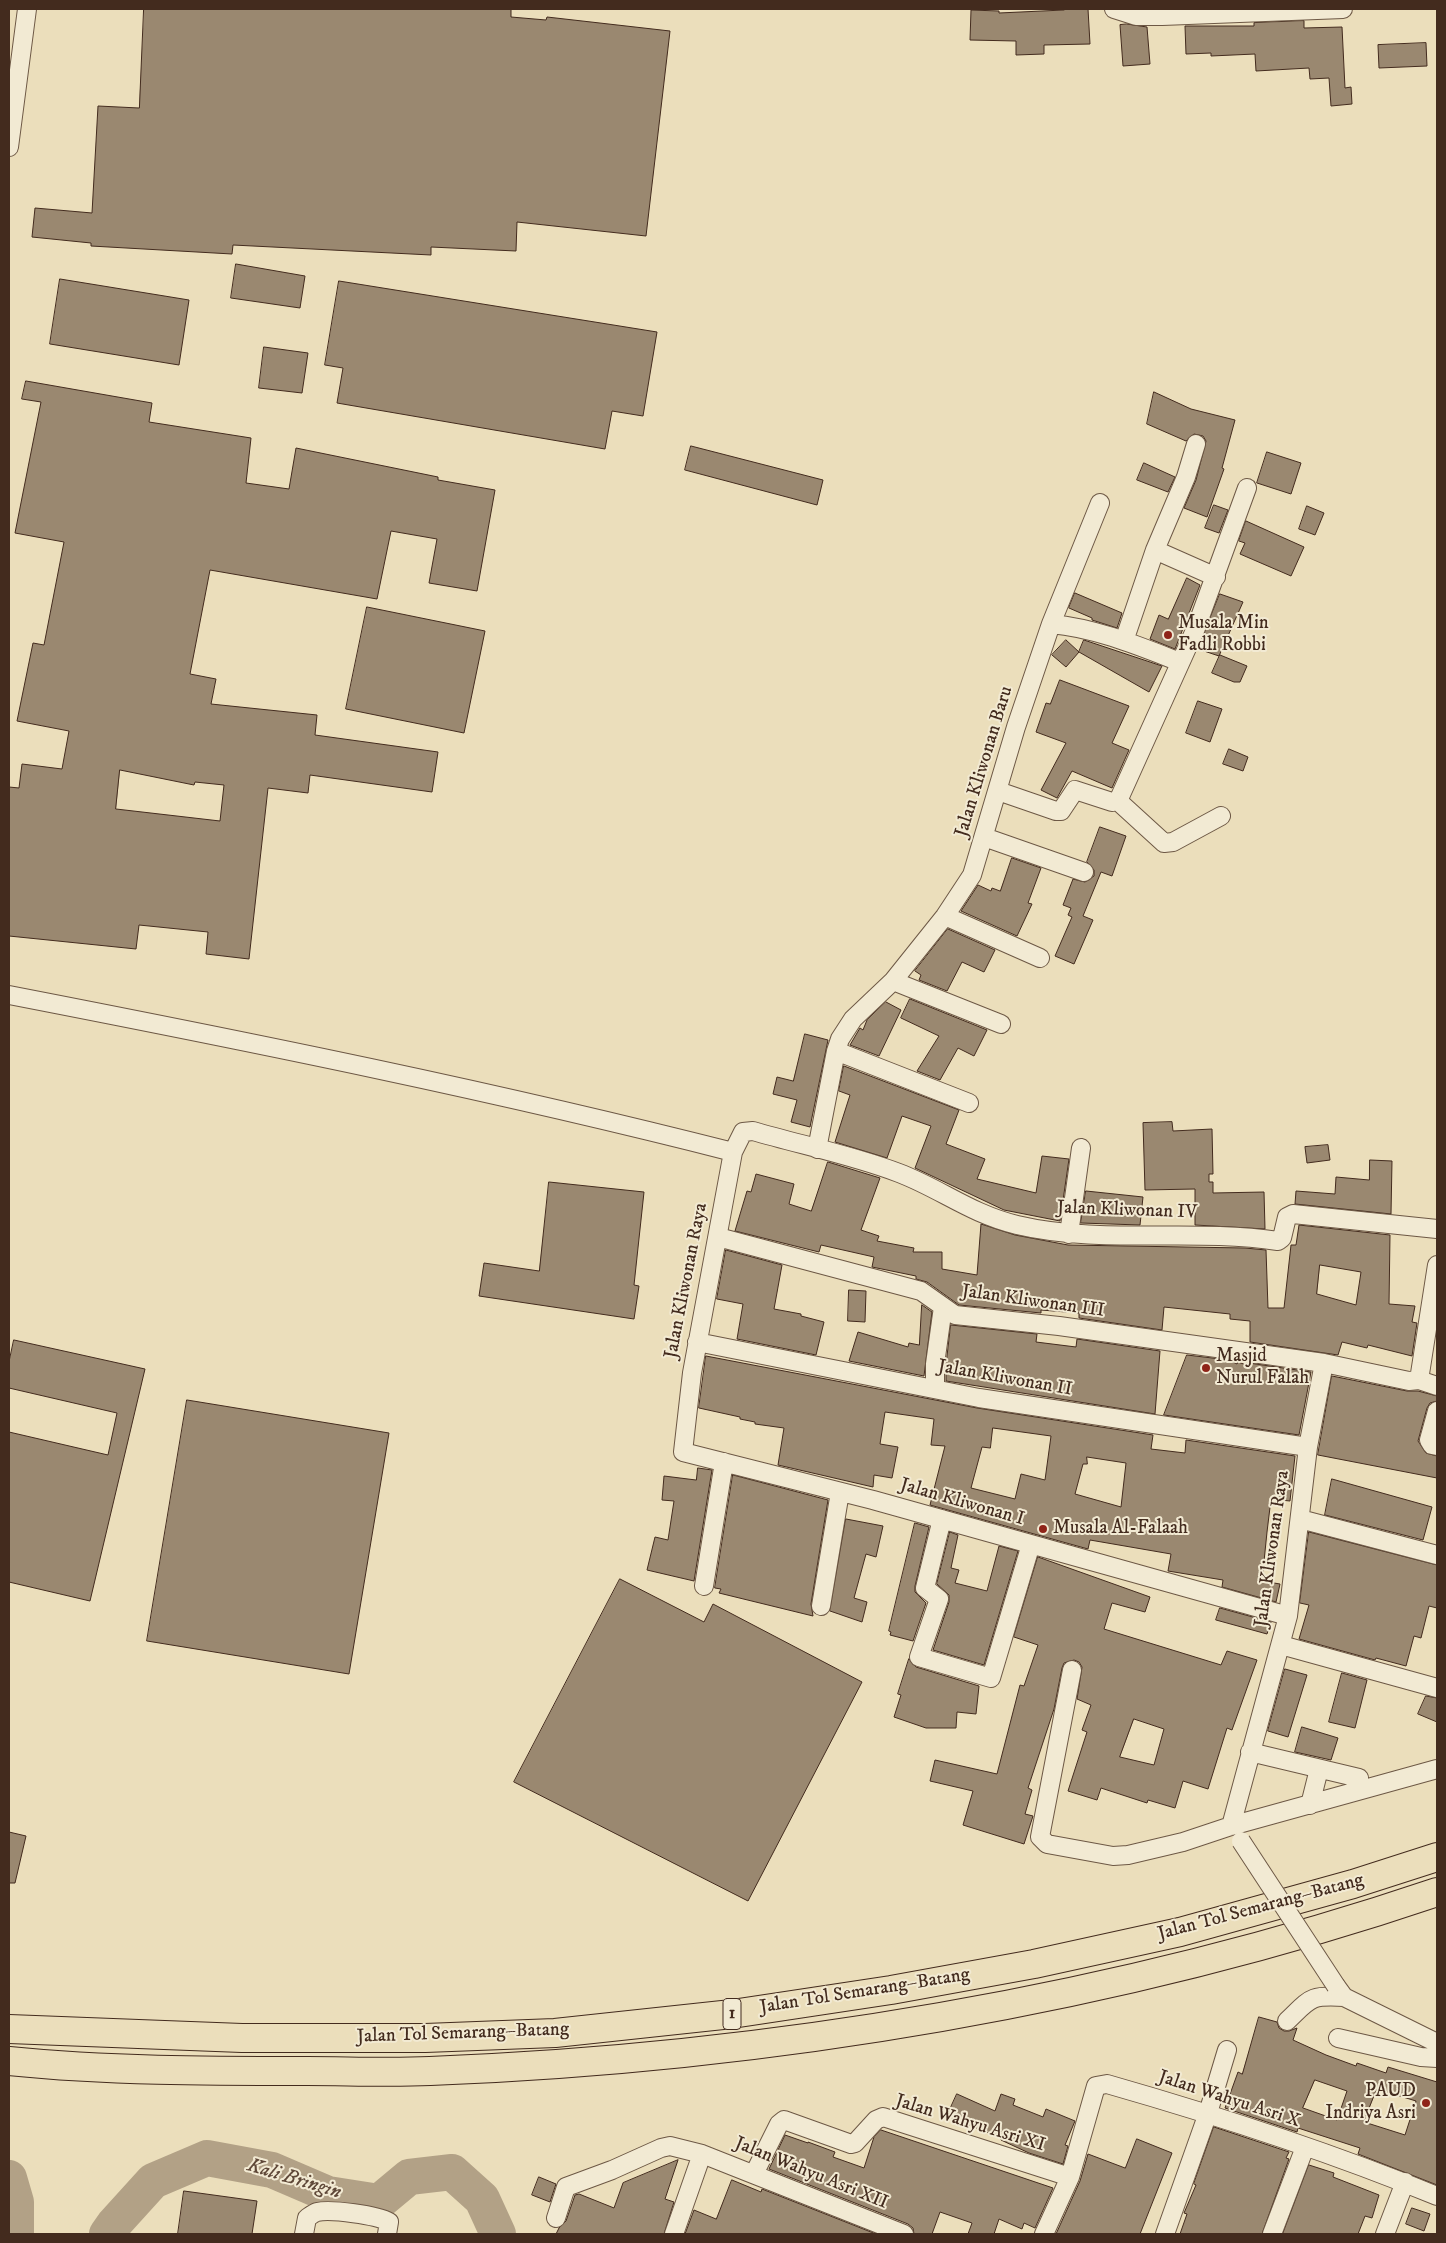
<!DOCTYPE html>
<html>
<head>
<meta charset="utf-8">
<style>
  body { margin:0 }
  #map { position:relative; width:1446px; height:2243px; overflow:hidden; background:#ebdebb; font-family:"IM FELL DW Pica",serif }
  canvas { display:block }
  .frame { position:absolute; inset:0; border:10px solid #432b1e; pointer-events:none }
</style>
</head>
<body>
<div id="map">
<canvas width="1446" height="2243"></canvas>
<div class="frame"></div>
</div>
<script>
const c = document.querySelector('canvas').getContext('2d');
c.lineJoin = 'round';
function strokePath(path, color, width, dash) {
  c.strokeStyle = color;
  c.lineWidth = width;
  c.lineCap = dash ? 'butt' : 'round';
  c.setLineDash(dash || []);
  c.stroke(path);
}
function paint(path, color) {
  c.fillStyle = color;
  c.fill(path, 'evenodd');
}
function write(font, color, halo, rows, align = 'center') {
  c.font = font + ' "IM FELL DW Pica",serif';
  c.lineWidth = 4;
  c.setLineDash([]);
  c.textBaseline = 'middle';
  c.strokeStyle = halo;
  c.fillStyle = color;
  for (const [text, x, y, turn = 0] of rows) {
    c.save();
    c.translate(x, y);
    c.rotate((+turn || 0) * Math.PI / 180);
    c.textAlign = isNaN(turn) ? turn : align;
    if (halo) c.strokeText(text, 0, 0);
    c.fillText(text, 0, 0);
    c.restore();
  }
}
strokePath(new Path2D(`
  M9,2178l7,24v32
  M107,2234l7,-10 39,-43 54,-23 65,12 56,24 51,8 30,-25 43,-5 30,27 16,35`), '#b2a186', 36);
const building = new Path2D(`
  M144,9h367v8l35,3 1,-3 123,14 -24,205 -129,-14 -1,29 -85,-4v8l-198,-10 -1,9 -141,-8v-3l-59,-6 3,-29 57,5 6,-107 41,2z
  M1064,9h24l2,35 -46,1v9l-28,1v-14l-46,-1 1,-30 28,1v2l65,-3z
  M1304,21v7l38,-1 3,61 6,-1 1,17 -21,2 -2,-28 -19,1 -1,-11 -53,3 -1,-17 -44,2v-3l-25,1 -1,-28h69v-3z
  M1127,24l20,3 3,37 -27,2 -3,-41z
  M1426,43l1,23 -48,2 -1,-23z
  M236,264l69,12 -5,32 -69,-10z
  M60,279l129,21 -10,65 -129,-21z
  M339,281l318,51 -14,84 -31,-5 -7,38 -268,-46 6,-35 -18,-3z
  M264,347l44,6 -6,40 -43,-5z
  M26,381l126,22 -3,19 102,16 -5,45 43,6 7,-41 142,29v3l57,10 -18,101 -48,-8 8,-44 -46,-8 -14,68 -167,-29 -20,104 26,5 -5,25 106,11 -2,20 123,17 -6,40 -122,-17 -2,18 -40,-5 -19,171 -43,-5 2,-22 -69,-7 -3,24 -127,-13v-149l10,1 3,-24 40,5 7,-38 -52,-10 16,-78 11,2 20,-103 -49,-9 26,-131 -19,-3zM120,770l74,15 1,-3 29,3 -4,36 -104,-12z
  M1154,392l37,17 44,11 -13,48 2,1 -17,48 -23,-9 12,-28 10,-39 -3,-5 -9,-2 -8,7 -39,-17z
  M691,446l132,34 -6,25 -132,-35z
  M1267,452l34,11 -10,31 -34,-11z
  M1144,463l31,14 -7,15 -31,-12z
  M1214,505l14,5 -9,23 -14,-5z
  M1307,506l17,7 -9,22 -16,-6z
  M1246,521l58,26 -13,29 -51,-22 5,-11 -6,-2z
  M1187,578l13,7 -25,64 -25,-10 9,-24 9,4z
  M1075,593l47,20 -5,15 -25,-8v-2l-23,-10z
  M1220,594l23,8 -24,54 -21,-7z
  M367,607l118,24 -21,102 -118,-24z
  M1066,640l13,12 -13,15 -14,-12z
  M1084,640l78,26 -13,26 -70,-40z
  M1220,655l27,11 -7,16h-6l-22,-9z
  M1060,680l69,26 -17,37 17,7 -17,38 -40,-17 -15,27 -16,-8 25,-47 -30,-11 10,-29 4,1z
  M1198,701l24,8 -12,33 -24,-9z
  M1229,749l19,8 -5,14 -20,-7z
  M1100,827l26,9 -14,40 -11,-4 -18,44 10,4 -19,44 -19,-8 17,-39 -4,-2 3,-7 -8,-3 10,-26 12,3 9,-6v-6l-7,-8z
  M1012,858l29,10 -13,35 4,1 -15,32 -56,-25 17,-26 13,6 1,-3 8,3z
  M948,929l47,21 -11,22 -22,-10 -15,29 -28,-11 2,-5 -6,-4z
  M910,999l77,31 -13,26 -16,-8 -18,32 -23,-9 22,-35 -38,-18z
  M886,1002l15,8 -22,46 -29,-11 10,-17 3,2 4,-10z
  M805,1034l23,6 -18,87 -19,-5 6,-22 -24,-6 4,-17 16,4z
  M844,1066l115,44 -13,34 39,15 -8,20 59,14 6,-37 27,3 -9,62 -56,-11 -89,-42 16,-42 -29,-10 -15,42 -52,-16 15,-47 -11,-4z
  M1172,1122l1,9 39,-2 1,45h-4v8h4v11l51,-1 1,37 -70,-4v-36l-50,1 -2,-67z
  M1328,1145l2,15 -23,3 -2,-16z
  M1370,1160l22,1 -1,53 -96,-10 1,-13 39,3 1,-17 33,3z
  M828,1162l52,16 -19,52 18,6 -2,5 37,7 -1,4h29v17l35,6 4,-51 34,11 53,10 177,3 21,2 2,58h16l7,-63h5l3,-20 91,10 -1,69 26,2 -3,16 5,1 -5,33 -44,-11 -1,3 -25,-6 -4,13 -88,-13v-21l-20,-2v-5l-66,-7 -2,23 -83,-12v-5l-38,-3v3l-82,-8 -32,-23 -11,-3v-3l-44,-9 2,-10 -53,-12 -2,7 -84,-21 12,-40 4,1 5,-18 38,10 -5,20 22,7zM1320,1265l41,7 -5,33 -39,-11z
  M549,1182l95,10 -10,93 5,1 -5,33 -155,-23 5,-33 55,8z
  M1086,1191l57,6 -3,28 -59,-2z
  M726,1250l56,15 -8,44 27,5v2l23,6 -8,33 -79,-16 6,-35 -26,-5z
  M849,1290l17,1 -1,31 -17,-1z
  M922,1305l10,7 -8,64 -75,-15 9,-29 50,15 1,-4 10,2z
  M951,1325l86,9 -1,8 40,5 1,-8 83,12 -5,63 -209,-33v-16z
  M14,1340l131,29 -55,232 -81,-19v-150l99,23 9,-42 -108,-25v-26z
  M1187,1355l42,5 8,4 1,-2 11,4v-3l62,9 -12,63 -135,-20z
  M706,1356l271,52 176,27 -2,14 34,4 1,-13 109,16 -5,45 -19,-2 -4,33 -5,49 18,3 -4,18 -54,-15 1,-7 -55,-9 3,-17 -81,-14 -2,9 -158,-44 15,-59 -14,-1 3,-26 -49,-7 -5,32 18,3 -6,31 -18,-3 -1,12 -95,-22 6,-37 -29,-4v-2l-15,-3v-2l-41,-9zM993,1428l58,8 -6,44 -24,-6 -6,25 -44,-11 11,-41 8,1zM1087,1457l39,6 -5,44 -46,-13 8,-30h4z
  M1332,1376l75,15h11l19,5v5l-7,2 -3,5 -9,33 8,12 11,3v22l-119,-23z
  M187,1400l202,33 -40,241 -202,-33z
  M698,1468l14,2 -18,111 -47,-11 8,-33 13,3 6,-39 -12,-1 2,-24 32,4z
  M733,1475l95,25 -17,104 2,12 -94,-23 2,-4 -6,-1z
  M1332,1479l100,28 -9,33 -98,-25z
  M846,1519l37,7 -7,31 -10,-3 -12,44 13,4 -5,20 -32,-11z
  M915,1523l14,4 -14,59v6l11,11 -13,38 -23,-6 1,-3 -2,-1z
  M950,1532l8,3 -7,33 8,2 -4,13 32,8 12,-45 19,5 -34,114 -51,-15 16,-48v-7l-12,-11z
  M1309,1532l128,33v43l-8,-2 -8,32 -7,-2 -8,30 -30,-8 -1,2 -76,-21 10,-34 -9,-2z
  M1038,1557l112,40 -5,15 -33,-9 -8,26 117,36 6,-14 30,9 -25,70 -5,-2 -19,61 -25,-8 -8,27 -27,-8 -1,3 -46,-15 -4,12 -29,-9 19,-59 -5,-2 9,-25 -14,-6 5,-32 -3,-5 -5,-2 -10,3 -2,5 -8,41 -26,79 4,2 -7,24 8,2 -9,28 -61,-19 10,-34 -43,-10 5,-21 62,14 23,-89 4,1 14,-41 -24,-8zM1134,1719l30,10 -10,36 -34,-8z
  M620,1579l84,43 9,-18 149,78 -114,219 -234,-119z
  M1220,1608l51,14 -4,12 -51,-14z
  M909,1659l7,8 63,19 -3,28 -19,-2 -1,16h-30l-32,-11 7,-22 -3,-1z
  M1285,1669l22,6 -19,62 -20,-6z
  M1342,1673l25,7 -12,48 -26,-6z
  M1426,1696l11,2v24l-19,-8z
  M1302,1727l36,11 -7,22 -36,-8z
  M9,1832l17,4 -11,47h-6z
  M1259,2017l18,5 2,6 5,3h5l8,-3 -4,12 33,15 30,11 1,-3 29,10 2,-6 49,15v103l-79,-31 2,-6 -62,-20 -1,4 -72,-24 13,-36 4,2zM1315,2080l32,11 -10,29 -34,-12zM1377,2089l39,12 -11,34 -41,-13z
  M957,2094l38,17 6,-17 14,5 -2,6 30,12 3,-8 29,12 -10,24 3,1 -5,18 -34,-11 -28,-13v-2l-54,-22z
  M1214,2127l75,25 -3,6 3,1 -27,75h-82l7,-20 -3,-1 12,-28 -2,-1z
  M881,2130l172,58 -18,40 -11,-5 -2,6 -23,-10 -5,15h-26l4,-11 -32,-11 -8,22h-18l-1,-6 -5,-4 -139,-55 16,-34 23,8v-1l27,10 -2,5 31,11 10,-31z
  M1137,2139l35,14 -32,81h-84l24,-53 8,-27 37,14z
  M678,2160l-13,39 9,3 -10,32h-108l3,-6 7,-7 9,-26 4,-1 35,14 9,-25z
  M1309,2165l25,8 -1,4 46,18 -7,23 -7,-2 -7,18h-75z
  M539,2177l17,7 -6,18 -18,-7z
  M732,2180l29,12 1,-3 114,45h-191l9,-24 22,9z
  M184,2191l73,10 -5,33h-74z
  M1412,2208l18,6 -6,17 -18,-7z`);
paint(building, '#9a8870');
strokePath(building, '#432b1e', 1);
const minor = new Path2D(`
  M1114,9l22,7h26l181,-7
  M9,147l18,-138
  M1155,550l61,27
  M1051,624l49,-121
  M1124,641l31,-91 31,-73 10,-33
  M998,791l58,20h5l14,-21 37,12 6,-1 78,-173 51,-140
  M1118,801l46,42 9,-1 48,-26
  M984,837l100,35
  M945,916l95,42
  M893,981l108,43
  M9,995c242,47 485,96 724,157
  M836,1051l133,52
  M817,1149l19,-98 4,-12 13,-20 40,-38 52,-65 27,-41 44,-148 35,-103c45,4 88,22 129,38
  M1069,1234l12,-86
  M718,1237l203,54 34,24 104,11 265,37 85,18 10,-1 18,-115
  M697,1342l282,56 329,49
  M1419,1380l18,6
  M935,1389v-25l8,-57
  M1437,1411l-8,29 3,5 5,1
  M942,1519l-17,69 14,11 -20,58 72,21 40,-134
  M1300,1519l137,36
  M704,1586l20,-124
  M821,1606l19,-114
  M1288,1616l-415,-116 -190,-48 9,-79 41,-221 10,-20 10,-1c48,14 99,24 146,42 42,16 72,41 118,52 85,20 175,3 261,16l4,-3 5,-21 6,-3 144,15
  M1281,1645l156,43
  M1072,1670l-32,167 7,7 66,12 15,-1 55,-13 48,-16 206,-57
  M1250,1752l109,26
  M1310,1805l9,-36
  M1231,1826l57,-210 20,-169 16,-84
  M1336,1986l8,11 93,46
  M1287,2021c24,-23 22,-26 57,-24
  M1338,2038l83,19 16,1
  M754,2174l25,-50 5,-4 67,24 4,-1 21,-23 7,-3 187,60
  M556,2218l10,-31 46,-17 49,-22 9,-2 32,8 202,80
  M304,2234l3,-16c3,-2 7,-5 10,-6 14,-3 60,3 72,10l-2,12
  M674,2234l28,-80
  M1044,2234l26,-57 26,-91 11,-2c112,32 223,68 330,112
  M1165,2234l43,-121 19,-63
  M1272,2234l33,-87
  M1385,2234l20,-52`);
const motorway = new Path2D(`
  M9,2029l233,9h183l130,-5 177,-19 159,-24 143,-26 146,-32 173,-48 84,-27
  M9,2061c98,10 199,10 298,10 41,0 82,2 123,0 337,-13 688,-71 1007,-179`);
strokePath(minor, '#6d5845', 20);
strokePath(motorway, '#432b1e', 30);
strokePath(minor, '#f2ead3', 18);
strokePath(motorway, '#ebdebb', 28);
const minorBridge = new Path2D(`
  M1241,1841l95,145`);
strokePath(minorBridge, '#6d5845', 20, []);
strokePath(minorBridge, '#f2ead3', 18);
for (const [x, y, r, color] of [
  [1168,635,5,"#8f2418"],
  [1206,1368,5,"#8f2418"],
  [1043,1529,5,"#8f2418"],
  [1426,2103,5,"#8f2418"]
]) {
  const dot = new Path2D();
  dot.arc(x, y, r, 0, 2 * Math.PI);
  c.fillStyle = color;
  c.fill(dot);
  strokePath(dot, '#f2ead3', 2);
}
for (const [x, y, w] of [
  [732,2014,18]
]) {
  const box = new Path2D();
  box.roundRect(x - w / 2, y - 15.5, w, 31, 4);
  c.fillStyle = '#f2ead3';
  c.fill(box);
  strokePath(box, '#432b1e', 1);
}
write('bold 18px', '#432b1e', null, [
  ["1",732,2014]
]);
write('19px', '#432b1e', '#f2ead3', [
  ["Musala Min",1178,624],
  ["Fadli Robbi",1178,646],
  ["Masjid",1216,1357],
  ["Nurul Falah",1216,1379],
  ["Musala Al-Falaah",1053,1529],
  ["PAUD",1416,2092,"right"],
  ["Indriya Asri",1416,2114,"right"]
], 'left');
write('19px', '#432b1e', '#f2ead3', [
  ["Jalan Kliwonan Baru",985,762,-73],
  ["Jalan Kliwonan IV",1127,1211,2],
  ["Jalan Kliwonan Raya",687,1281,-79],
  ["Jalan Kliwonan III",1033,1302,8],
  ["Jalan Kliwonan II",1005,1379,10],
  ["Jalan Kliwonan I",962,1503,16],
  ["Jalan Kliwonan Raya",1273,1549,-82],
  ["Jalan Tol Semarang–Batang",1261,1908,-15],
  ["Jalan Tol Semarang–Batang",865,1992,-9],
  ["Jalan Tol Semarang–Batang",463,2034,-2],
  ["Jalan Wahyu Asri X",1229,2100,18],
  ["Jalan Wahyu Asri XI",970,2124,17],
  ["Jalan Wahyu Asri XII",811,2174,22]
]);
write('italic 20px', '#5f4838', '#f2ead3', [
  ["Kali Bringin",294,2180,17]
]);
</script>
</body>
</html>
